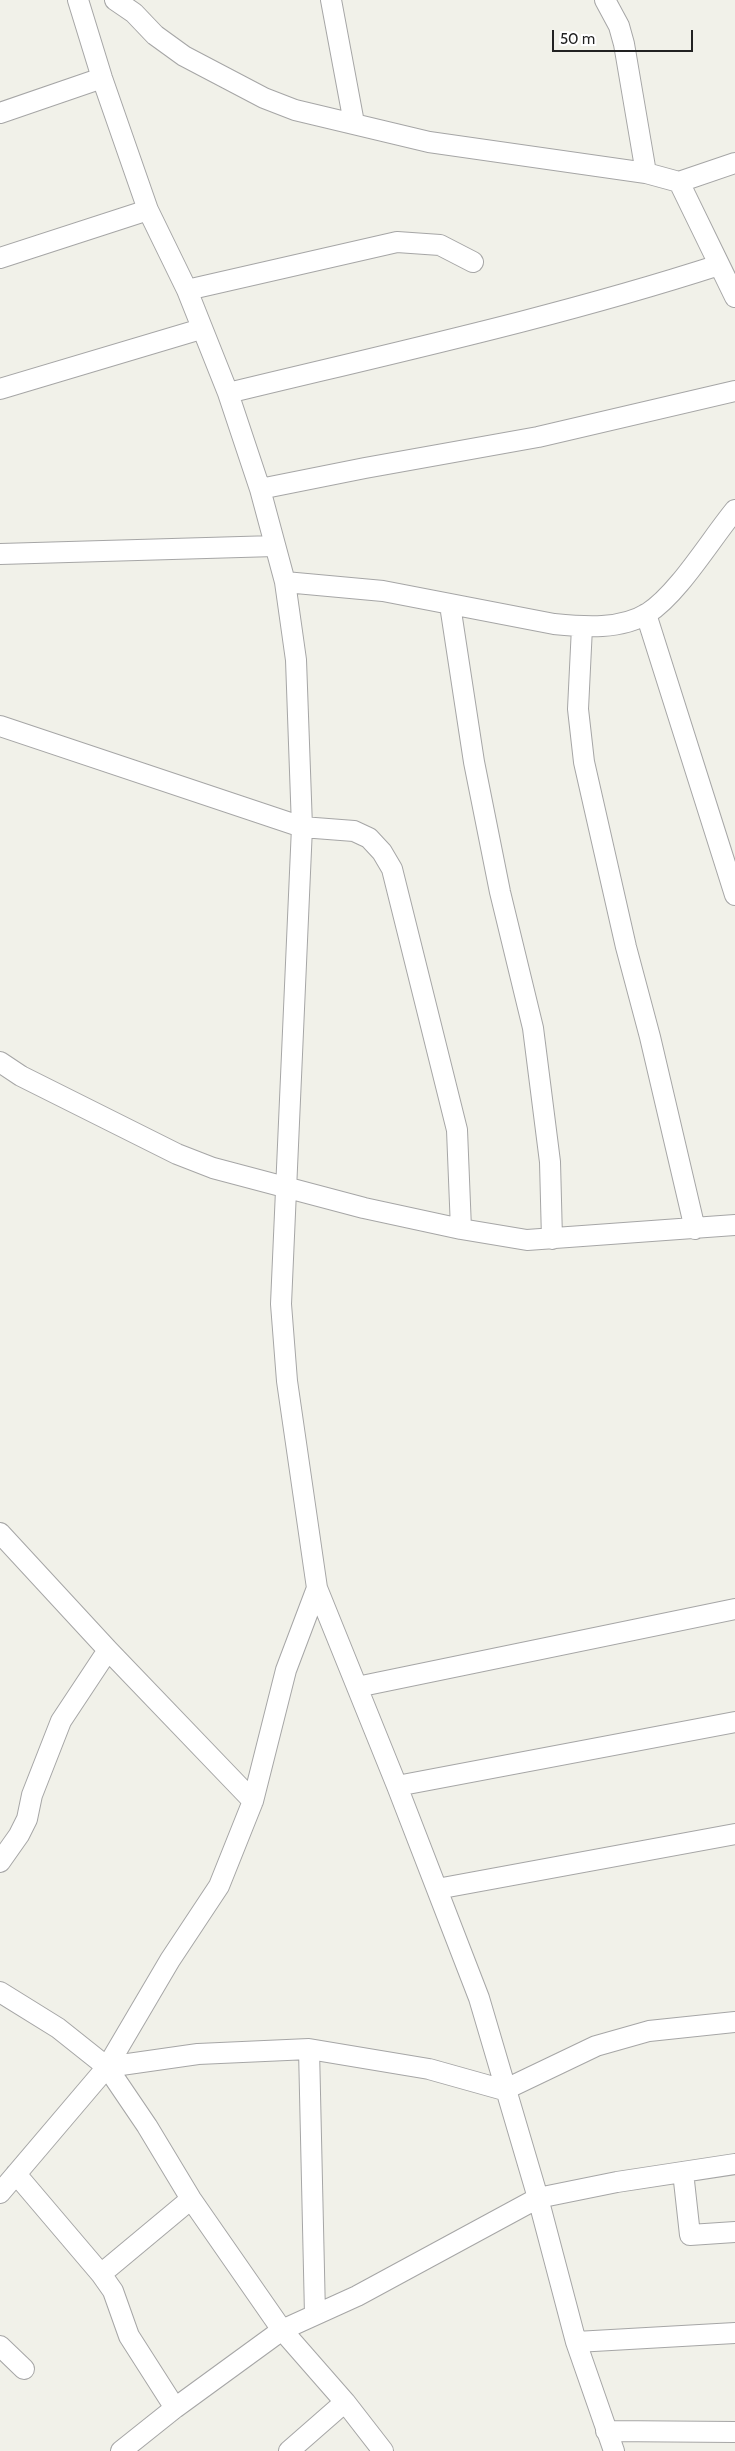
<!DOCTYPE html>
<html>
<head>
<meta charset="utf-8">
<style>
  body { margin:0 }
  #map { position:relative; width:735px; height:2451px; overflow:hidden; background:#f1f1e9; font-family:Cabin,sans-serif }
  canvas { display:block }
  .scale { position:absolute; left:552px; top:30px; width:141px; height:22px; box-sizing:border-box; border:2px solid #222; border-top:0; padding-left:6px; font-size:15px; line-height:18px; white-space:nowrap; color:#222; -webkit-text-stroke:4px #fff; paint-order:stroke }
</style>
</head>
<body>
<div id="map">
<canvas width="735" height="2451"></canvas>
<div class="scale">50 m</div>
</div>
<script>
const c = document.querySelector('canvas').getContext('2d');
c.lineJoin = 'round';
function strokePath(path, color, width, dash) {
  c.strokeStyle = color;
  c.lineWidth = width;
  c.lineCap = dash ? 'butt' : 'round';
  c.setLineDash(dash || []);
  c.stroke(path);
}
const street = new Path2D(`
  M115,0l19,13 21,22 29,21 80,42 31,12 134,32 217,31 33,9 56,115
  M331,0l23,123
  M605,0l14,26 5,18 22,129
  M0,113l102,-35
  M679,182l56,-19
  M0,258l148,-48
  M187,290l210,-48 43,3 33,17
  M0,389l201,-60
  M228,393c165,-40 330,-76 491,-128
  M260,489l105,-21 173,-31 197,-46
  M0,554l275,-8
  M285,582l98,9 171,33c30,3 67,6 94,-11 30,-19 63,-74 87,-103
  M450,605l24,157 26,130 33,136 17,134 2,77
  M646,614l89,281
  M582,627l-4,82 6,53 42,185 24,90 45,192
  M0,726l302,101 52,4 15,7 13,14 10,17 65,261 4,99
  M0,1062l21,14 156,78 36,14 151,40 97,21 66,11 208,-15
  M0,1533l108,117 145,151
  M317,1588l80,198 82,212 59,200 38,144 38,109
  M357,1687l378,-78
  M397,1786l338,-64
  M0,1862l19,-27 8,-16 5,-24 29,-74 47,-71
  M437,1889l298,-55
  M0,1992l58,36 49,39 40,59 44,73 91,131 63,72 38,49
  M309,2049l6,266
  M107,2067l91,-13 111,-5 120,20 75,21 92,-44 53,-15 86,-9
  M683,2172l7,63 45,-3
  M16,2174l85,100 12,17 16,45 46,72
  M0,2193l107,-126 63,-107 49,-74 34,-85 33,-131 31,-82 -30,-207 -6,-77 21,-477 -6,-167 -11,-78 -25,-93 -32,-96 -41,-103 -39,-80 -46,-132 -24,-78
  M101,2274l90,-75
  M576,2342l159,-9
  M0,2346l24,23
  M606,2431l129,1
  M121,2451l54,-43 107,-78 75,-34 181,-98 79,-16 118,-18
  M289,2451l56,-49`);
strokePath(street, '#a6a6a6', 22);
strokePath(street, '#fff', 20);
</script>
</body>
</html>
